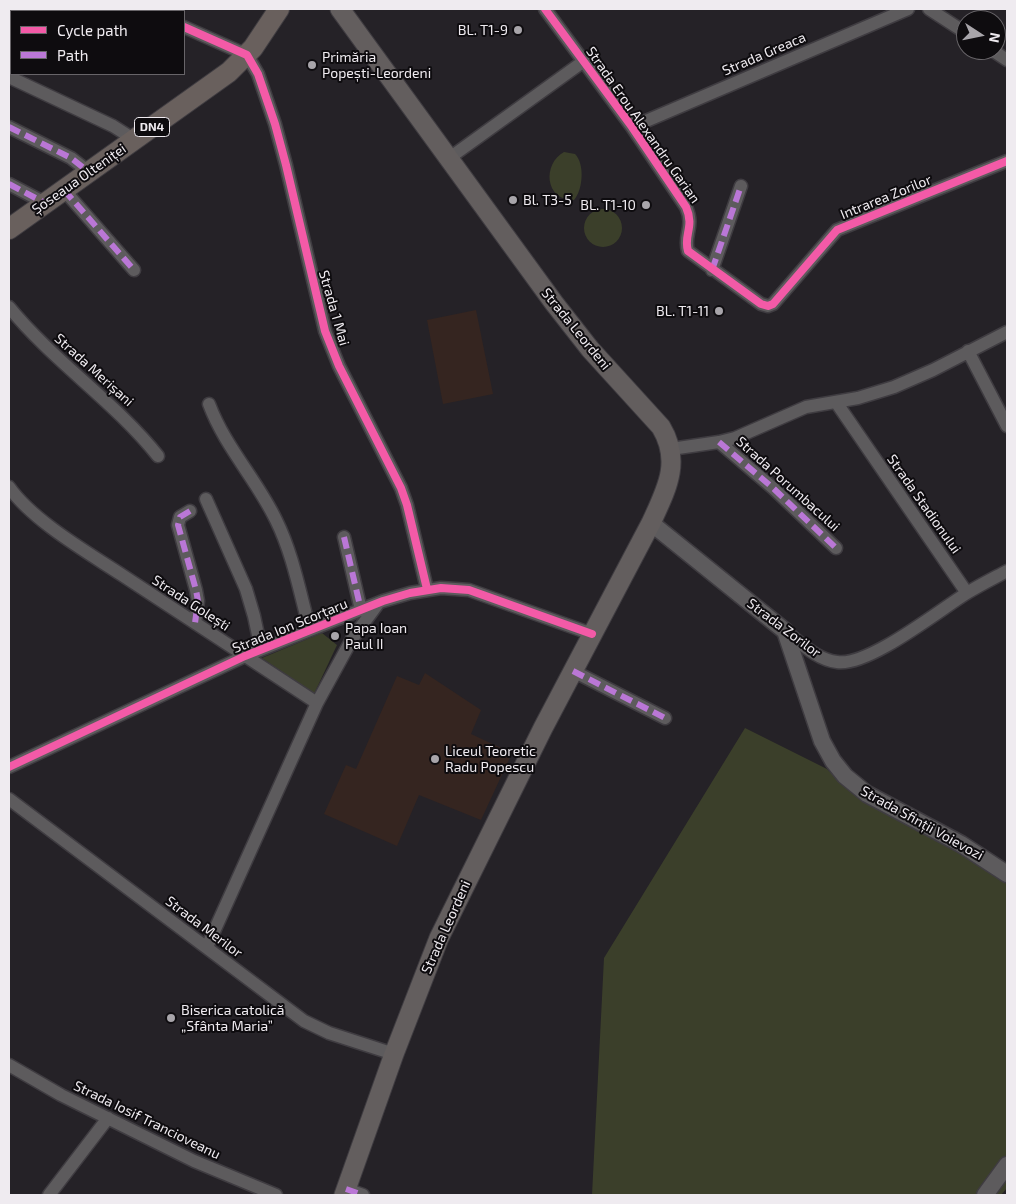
<!DOCTYPE html>
<html>
<head>
<meta charset="utf-8">
<style>
  body { margin:0 }
  #map { position:relative; width:1016px; height:1204px; overflow:hidden; background:#252227; font-family:"Exo 2",sans-serif }
  canvas { display:block }
  .frame { position:absolute; inset:0; border:10px solid #efebf0; pointer-events:none }
  .legend { position:absolute; left:10px; top:10px; width:175px; height:65px; box-sizing:border-box; background:#0e0c0f; border:1px solid #686569; margin:0; padding:6px 9px; list-style:none; font-size:15px; color:#efebf0 }
  .legend li { display:flex; align-items:center; gap:10px; height:25px }
  .legend b { width:25px; border:1px solid #686569 }
  .north { position:absolute; left:956px; top:10px; width:50px; height:50px; box-sizing:border-box; background:#0e0c0f; border:1px solid #686569; border-radius:50%; rotate:101deg; font-size:14px; font-weight:700; line-height:20px; text-align:center; color:#efebf0 }
  .north::after { content:''; display:block; margin:auto; width:18px; height:22px; background:#a8a5aa; clip-path:polygon(50% 0,100% 100%,50% 72%,0 100%) }
</style>
</head>
<body>
<div id="map">
<canvas width="1016" height="1204"></canvas>
<div class="frame"></div>
<ul class="legend">
<li><b style="height:6px;background:#f35aa7"></b>Cycle path</li>
<li><b style="height:6px;background:#ba77d6"></b>Path</li>
</ul>
<div class="north">N</div>
</div>
<script>
const c = document.querySelector('canvas').getContext('2d');
c.lineJoin = 'round';
function paint(path, color) {
  c.fillStyle = color;
  c.fill(path, 'evenodd');
}
function strokePath(path, color, width, dash) {
  c.strokeStyle = color;
  c.lineWidth = width;
  c.lineCap = dash ? 'butt' : 'round';
  c.setLineDash(dash || []);
  c.stroke(path);
}
function write(font, color, halo, rows, align = 'center') {
  c.font = font + ' "Exo 2",sans-serif';
  c.lineWidth = 4;
  c.setLineDash([]);
  c.textBaseline = 'middle';
  c.strokeStyle = halo;
  c.fillStyle = color;
  for (const [text, x, y, turn = 0] of rows) {
    c.save();
    c.translate(x, y);
    c.rotate((+turn || 0) * Math.PI / 180);
    c.textAlign = isNaN(turn) ? turn : align;
    if (halo) c.strokeText(text, 0, 0);
    c.fillText(text, 0, 0);
    c.restore();
  }
}
paint(new Path2D(`
  M476,310l17,84 -50,10 -16,-84z
  M425,673l56,37 -10,24 41,19 -31,67 -62,-25 -22,51 -73,-32 22,-49 10,4 41,-93 22,9z`), '#352520');
paint(new Path2D(`
  M564,152l11,2c10,10 8,36 -1,46 -29,1 -32,-36 -10,-48z
  M584 228a19 19 0 1 1 38 0a19 19 0 1 1-38 0Z
  M322,633l15,12 -23,49 -52,-36z
  M745,728l82,41 18,18 15,11 116,61 31,23v306l-6,7h-409l12,-237z`), '#3b3f2a');
const minor = new Path2D(`
  M142,9l5,2
  M545,9l87,118 54,80c9,20 -3,28 2,44l73,53 7,2 5,-2 64,-74 170,-69
  M929,9l37,24
  M184,27l63,28 11,19 17,50 11,41 39,166 14,35 62,122 6,17 20,84
  M992,50l15,10
  M9,77l104,49 22,14
  M9,127l62,31 18,14
  M632,127l276,-118
  M448,159l136,-98
  M9,184l36,19
  M64,190l70,80
  M712,270l29,-84
  M9,307c45,55 105,94 149,149
  M968,351l39,75
  M836,402l131,191
  M209,404c16,43 48,76 67,116 17,34 24,74 34,110
  M719,442l54,46 63,60
  M671,449l48,-7 16,-4 71,-31 52,-9 36,-11 39,-17 74,-38
  M9,487c24,34 78,65 113,88 65,43 130,86 195,128
  M206,499l40,90 8,27 7,33
  M190,511l-10,6 -2,8 18,65 2,11 -3,22
  M344,537l17,73
  M785,631c16,12 32,29 52,31 31,5 101,-51 130,-69 13,-8 27,-15 40,-22
  M573,671l92,47
  M9,767l236,-111 138,-55 27,-8 31,-5 28,2 123,44
  M9,799l295,222 25,12 65,21
  M207,947l110,-244 35,-64 25,-34
  M9,1065l52,30 133,66 82,34
  M346,1189l17,6
  M49,1195l59,-77`);
const tertiary = new Path2D(`
  M651,523l134,108 37,110 11,20 12,15 22,18 94,50 46,30
  M985,1195l22,-30`);
const secondary = new Path2D(`
  M340,9l214,294 36,46 71,78c21,35 5,63 -10,96l-108,205 -104,210 -45,116 -50,141`);
const primary = new Path2D(`
  M9,229l220,-157 24,-24 26,-39`);
strokePath(minor, '#3f3c41', 15);
strokePath(tertiary, '#3f3c41', 19);
strokePath(secondary, '#3f3c41', 21);
strokePath(primary, '#3f3c41', 22);
strokePath(minor, '#5d5b5d', 12);
strokePath(tertiary, '#5d5b5d', 16);
strokePath(secondary, '#635e5e', 19);
strokePath(primary, '#69605d', 20);
strokePath(new Path2D(`
  M9,127l62,31 18,14
  M9,184l36,19
  M64,190l70,80
  M712,270l29,-84
  M719,442l54,46 63,60
  M190,511l-10,6 -2,8 18,65 2,11 -3,22
  M344,537l17,73
  M573,671l92,47
  M346,1189l17,6`), '#ba77d6', 6, [12, 6]);
strokePath(new Path2D(`
  M545,9l87,118 54,80c9,20 -3,28 2,44l73,53 7,2 5,-2 64,-74 170,-69
  M184,27l63,28 11,19 17,50 11,41 39,166 14,35 62,122 6,17 20,84
  M9,767l236,-111 138,-55 27,-8 31,-5 28,2 123,44`), '#f35aa7', 8);
for (const [x, y, r, color] of [
  [518,30,5,"#a8a5aa"],
  [312,65,5,"#a8a5aa"],
  [513,200,5,"#a8a5aa"],
  [646,205,5,"#a8a5aa"],
  [719,311,5,"#a8a5aa"],
  [335,636,5,"#a8a5aa"],
  [435,759,5,"#a8a5aa"],
  [171,1018,5,"#a8a5aa"]
]) {
  const dot = new Path2D();
  dot.arc(x, y, r, 0, 2 * Math.PI);
  c.fillStyle = color;
  c.fill(dot);
  strokePath(dot, '#0e0c0f', 2);
}
for (const [x, y, w] of [
  [152,127,35]
]) {
  const box = new Path2D();
  box.roundRect(x - w / 2, y - 9.5, w, 19, 4);
  c.fillStyle = '#0e0c0f';
  c.fill(box);
  strokePath(box, '#efebf0', 1);
}
write('bold 12px', '#efebf0', null, [
  ["DN4",152,127]
]);
write('14px', '#efebf0', '#0e0c0f', [
  ["BL. T1-9",508,30,"right"],
  ["Primăria",322,57],
  ["Popești-Leordeni",322,73],
  ["Bl. T3-5",523,200],
  ["BL. T1-10",636,205,"right"],
  ["BL. T1-11",709,311,"right"],
  ["Papa Ioan",345,628],
  ["Paul II",345,644],
  ["Liceul Teoretic",445,751],
  ["Radu Popescu",445,767],
  ["Biserica catolică",181,1010],
  ["„Sfânta Maria”",181,1026]
], 'left');
write('14px', '#efebf0', '#0e0c0f', [
  ["Strada Greaca",764,54,-23],
  ["Strada Erou Alexandru Garian",643,125,55],
  ["Șoseaua Olteniței",79,179,-35],
  ["Intrarea Zorilor",886,197,-22],
  ["Strada 1 Mai",334,308,74],
  ["Strada Leordeni",576,329,51],
  ["Strada Merișani",94,370,42],
  ["Strada Porumbacului",788,484,42],
  ["Strada Stadionului",924,504,55],
  ["Strada Golești",191,603,33],
  ["Strada Ion Scorțaru",290,626,-22],
  ["Strada Zorilor",784,628,37],
  ["Strada Sfinții Voievozi",922,823,29],
  ["Strada Merilor",204,927,37],
  ["Strada Leordeni",446,927,-66],
  ["Strada Iosif Trancioveanu",147,1120,26]
]);
</script>
</body>
</html>
